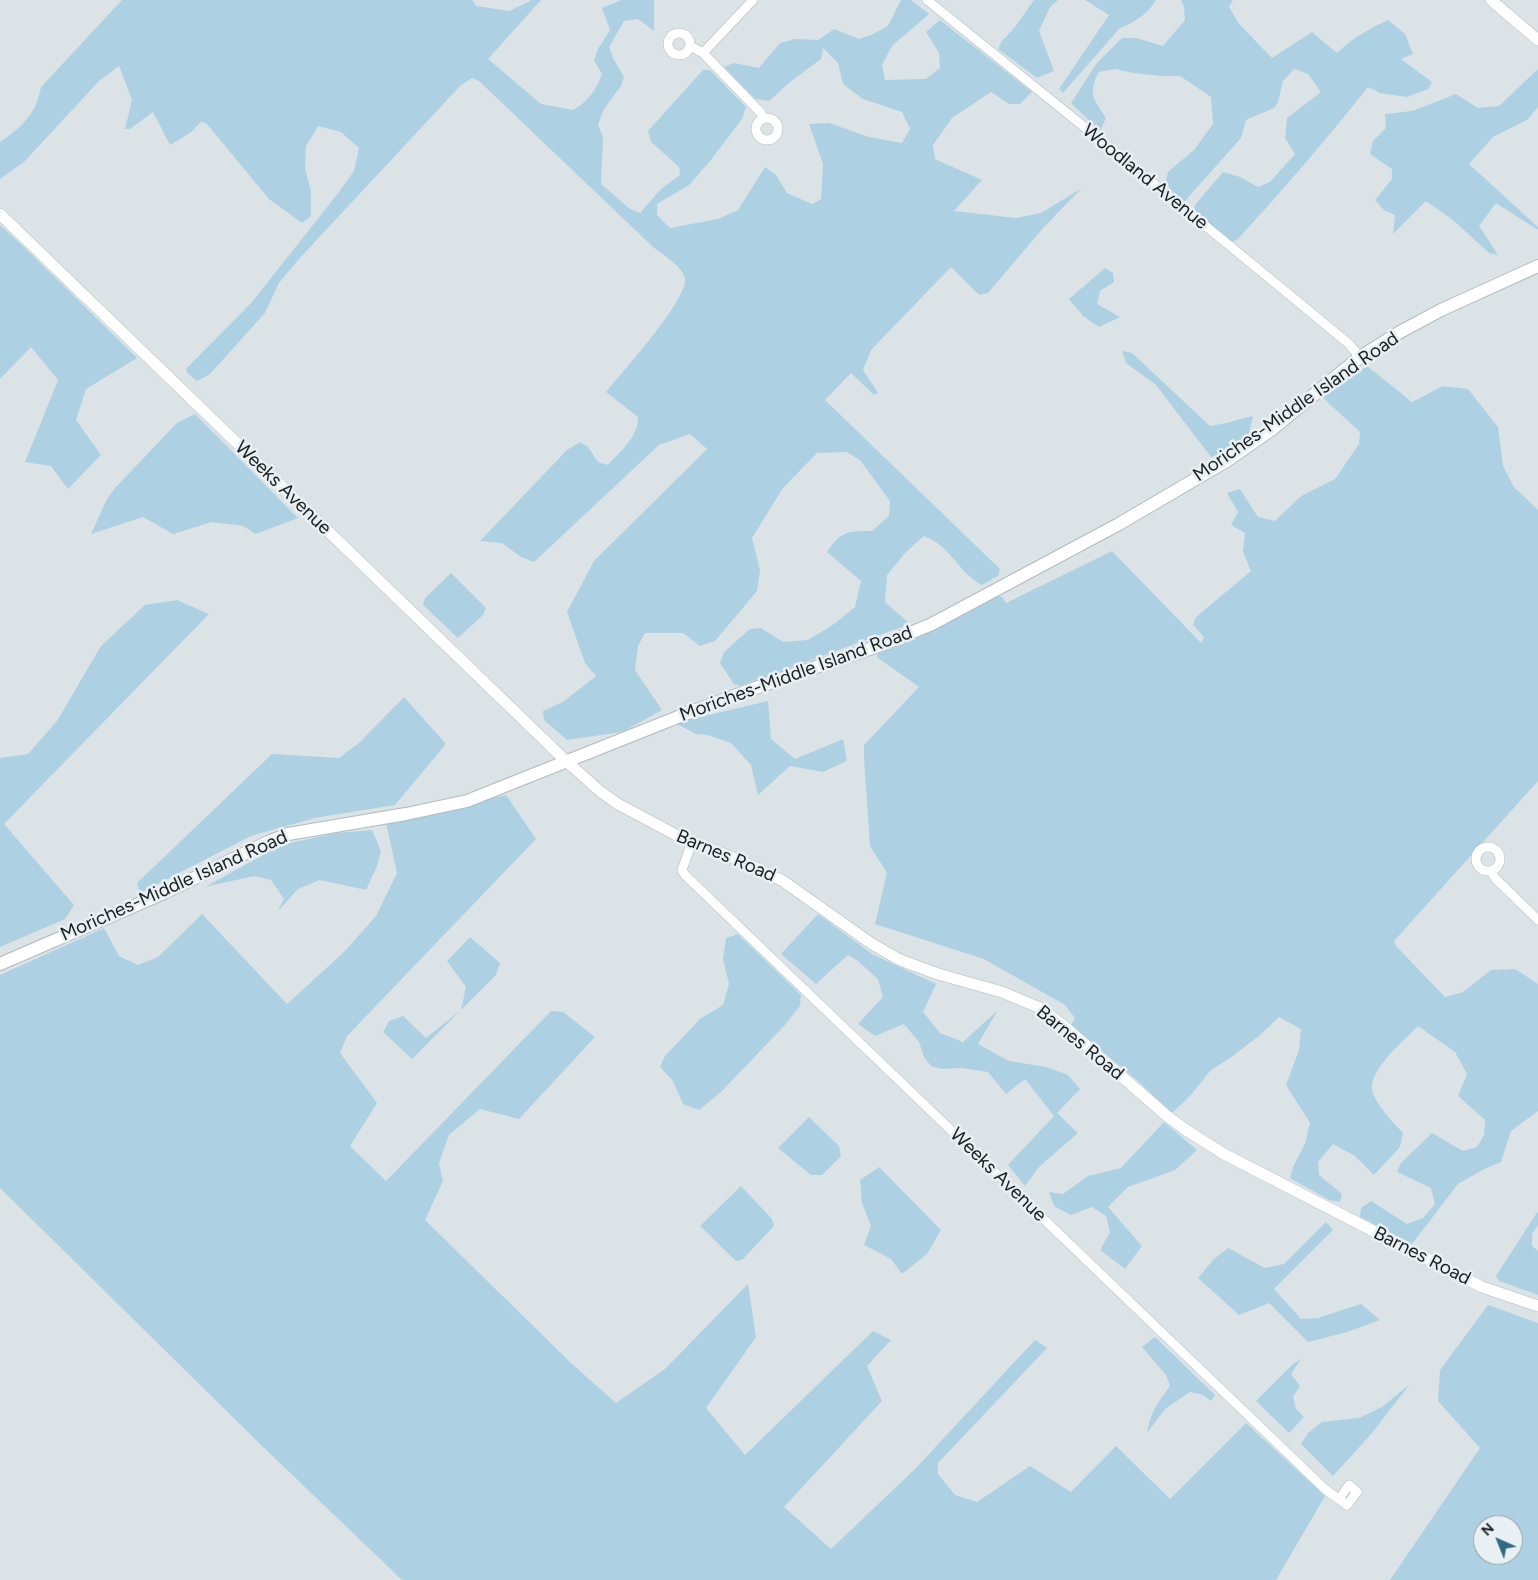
<!DOCTYPE html>
<html>
<head>
<meta charset="utf-8">
<style>
  body { margin:0 }
  #map { position:relative; width:1538px; height:1580px; overflow:hidden; background:#dbe3e7; font-family:Figtree,sans-serif }
  canvas { display:block }
  .north { position:absolute; left:1473px; top:1515px; width:50px; height:50px; box-sizing:border-box; background:#e8f0f4; border:1px solid #969c9f; border-radius:50%; rotate:316deg; font-size:14px; font-weight:700; line-height:20px; text-align:center; color:#1c1f20 }
  .north::after { content:''; display:block; margin:auto; width:18px; height:22px; background:#306a83; clip-path:polygon(50% 0,100% 100%,50% 72%,0 100%) }
</style>
</head>
<body>
<div id="map">
<canvas width="1538" height="1580"></canvas>
<div class="north">N</div>
</div>
<script>
const c = document.querySelector('canvas').getContext('2d');
c.lineJoin = 'round';
function paint(path, color) {
  c.fillStyle = color;
  c.fill(path, 'evenodd');
}
function strokePath(path, color, width, dash) {
  c.strokeStyle = color;
  c.lineWidth = width;
  c.lineCap = dash ? 'butt' : 'round';
  c.setLineDash(dash || []);
  c.stroke(path);
}
function write(font, color, halo, rows, align = 'center') {
  c.font = font + ' Figtree,sans-serif';
  c.lineWidth = 5;
  c.setLineDash([]);
  c.textBaseline = 'middle';
  c.strokeStyle = halo;
  c.fillStyle = color;
  for (const [text, x, y, turn = 0] of rows) {
    c.save();
    c.translate(x, y);
    c.rotate((+turn || 0) * Math.PI / 180);
    c.textAlign = isNaN(turn) ? turn : align;
    if (halo) c.strokeText(text, 0, 0);
    c.fillText(text, 0, 0);
    c.restore();
  }
}
paint(new Path2D(`
  M122,0h350l4,6 33,5 23,-11h9l-53,59 53,45 32,6c15,-8 23,-20 29,-36l-8,-14 4,-11 12,-19 -8,-22 19,-8h33v31l-16,-12 -14,2 -15,26 5,13 10,17 -3,9 -17,23 -6,16 5,12 -2,47 29,25 10,4 21,-24 19,-14 -1,-8 -28,-25 -3,-11 55,-61h7l36,37 -4,12 -32,42 -21,24 -32,19v11l13,13 48,-9 20,-9 27,-43 11,8 11,18 25,11 9,-5 2,-35 -14,-40 20,-1 40,14 33,6 8,-14 -8,-17 -39,-13 -20,-15 -5,-21 -15,-15 -2,11 -31,23 -21,19 -14,-2 -31,-32 10,-4 25,5 21,-25 15,-4 23,1 16,-11 25,10 12,-4 17,-9 13,-26h10l18,14 -37,32 -10,19 3,15 41,-1 14,-11 -1,-15 -13,-21 14,-12 92,72 -12,12h-11l-18,-12 -39,26 -19,27 2,14 47,21 -28,31 62,7 25,-5 41,-25 -38,39 -56,66 -9,2 -28,-28 -80,83 -8,20 15,23 -4,2 -23,-22 -26,27 175,169 -2,7 -16,9c-24,-13 -32,-40 -58,-49l-18,16 -19,23 -2,27 25,22 -170,62 -6,-2 -14,-21 4,-11 26,-23 11,-1 22,14 25,-2 26,-16 21,-17 6,-26 -34,-29c14,-21 20,-21 45,-21l17,-15 1,-15 -30,-41 -14,-8 -29,1 -34,35 -31,50 8,32 -3,21 -42,50 -15,5 -17,-13h-38l-7,13 -3,24 27,40 -40,22 -55,8 -23,-20 -1,-9 20,-9 33,-26 -11,-13 -18,-51 27,-51 113,-112 -17,-15 -31,11 -125,117 -13,-5 -19,-14 -22,-2 87,-91 13,-8 8,5 10,15 10,3c12,-13 31,-29 30,-48l-32,-25c15,-18 82,-93 79,-113 -2,-13 -22,-24 -32,-32l-174,-166 -7,-3 -11,7 -163,175 -19,23 -14,30 -55,61 -13,7 -9,-7 -2,-5 66,-67 87,-110 15,-21 5,-23 -18,-16 -23,-6 -12,20 -1,22 6,23v25l-9,7 -33,-24 -63,-76 -5,-1 -11,11 -20,12 -17,-33 -23,17h-5l7,-29 -13,-34 -20,15 -75,81 -24,17v-37c22,-15 36,-28 41,-55z
  M1034,0h24l-8,7 -11,24 15,40 -17,7 -39,-29 4,-8 13,-14z
  M1085,0h71c-8,14 -21,22 -36,28l-57,65 -4,-4 50,-74z
  M1181,0h52l-4,7 10,17 33,34 40,-26 25,21c15,-15 32,-24 51,-33l17,14 8,20 -12,5 31,23 -4,7 -21,8 -27,-4 -12,-6c-42,53 -85,103 -131,153l-7,2 -36,-32 1,-5 28,-33 17,5 18,10 12,-5 25,-28 -10,-16 2,-20 34,-26 -13,-18 -14,-5 -11,12 -5,21 -4,6 -28,12 -5,18 -57,64 -15,-14 -3,-8 2,-8 26,-22 19,-26 -2,-27 -31,-21h-18l-28,-3 -19,-4 -16,3c-12,21 -5,27 7,46l-6,13 -29,-28 26,-40 25,-25h14l27,8 22,-26 -1,-13z
  M1538,69v38l-11,13 -34,17 -24,27 69,63v3l-42,-27 -17,23 19,29 -9,-2 -36,-33 -27,-19 -33,33 2,-19 -11,-5 -9,-10 17,-21v-10l-22,-15 3,-13 13,-13 -1,-14 27,-3 44,-17 22,14 21,-2z
  M0,225l23,21 114,112 -51,31 -10,31 25,35 -33,34 -17,-23 -26,-4 33,-82 -27,-33 -31,32z
  M1105,268l8,5 1,9 -14,9 -3,13 23,13 -21,10 -16,-11 -14,-17z
  M1122,351l10,2 78,73 16,-3 27,-7 -4,18 -22,18 -16,5 -55,-72 -30,-22z
  M1367,366l45,36 31,-16 25,3 30,38 5,39 11,21 24,23v271l-144,160 2,5 49,51 18,-5 28,-22 24,-1 23,15v127l-27,20 -10,31 -15,6 -28,16 -46,60 -52,-27 1,-9 10,-7 36,23 16,-6 12,-14 -4,-16 -34,-16 4,-9 31,-30 31,18 14,-4 7,-12 1,-15 -27,-24 9,-22 -12,-22 -37,-26c-14,15 -55,47 -44,70 6,13 19,26 29,37l-3,14 -26,28 -19,-19 -22,-12 -15,18 1,13 23,19 -2,8 -11,-2 -39,-22 3,-11 12,-23 5,-21 -24,-38 13,-35 2,-21 -22,-12 -19,18 -30,23 -19,12 -21,26 -18,17 -34,-32 -67,-56 4,-7 -10,-13 -81,-46 -109,-35 12,-51 -17,-27 -6,-88v-13l55,-58 -41,-29 -1,-4c43,-15 78,-34 116,-59l9,2 4,6 106,-52 89,92 3,-6 -11,-12 3,-8 55,-46 -8,-19 2,-19 -14,-8 7,-13 -11,-19 13,-4 18,28 17,4 26,-25 34,-17 24,-35 1,-12 -38,-35z
  M195,414l103,104 -42,16 -13,-8 -31,-4 -39,12 -30,-17 -52,17 16,-35 8,-11 62,-65z
  M451,573l35,35 -3,7 -25,23 -35,-33 2,-7z
  M177,600l32,14 -205,210 70,81 -9,14 -65,28v-189l28,-4 29,-33 44,-75 44,-41z
  M404,697l42,47 -51,61 -80,13 -64,18 -111,57 -3,-10 135,-129 67,4 21,-16z
  M768,701l3,38 24,20 48,-20 4,22 -24,11 -33,-6 -32,29 -7,-30 -20,-22 -23,-8 -12,-1 -21,-11z
  M506,795l30,44 -189,197 -7,17 37,50 -27,43 36,35 165,-170 12,1 32,25 -76,82 -39,-10 -31,26 -10,28 4,18 -18,39 146,143 45,40 49,-34 83,-85 8,53 -50,71 39,47 128,-124 18,9 -24,26 15,35 -98,106 47,42 84,-80 120,-129 12,8 -109,115v11l17,21 22,7 53,-36 41,26 45,-46 54,53 76,-76 79,73 -49,84h-874l-143,-137 -259,-255v-213l104,-47 15,28 19,9 20,-8 44,-43 85,90 57,-52 32,-36 21,-43 -11,-50z
  M372,830l9,21 -4,15 -11,24 -46,-10 -22,9 -21,23 7,-13 -13,-19 -17,-4 -49,11 76,-42 55,-12z
  M818,914l54,40 64,30 -13,28 17,21 23,9 35,-32 -20,34 31,17 37,6 22,8 12,14 -23,24 21,20 -39,34 -14,19 -17,-21 46,-49 -29,-37 -19,15 -18,-22 -27,-4 -20,1 -10,-3 -7,-9 -5,-15 -15,-18 -29,12 -17,-12 25,-27 -5,-18 -20,-18 -10,-6 -32,29 -35,-30z
  M738,934l63,61 -1,11 -16,20 -63,66 -22,18 -16,-6 -10,-23 -13,-14 5,-11 35,-37 23,-14 6,-21 -6,-25 3,-21z
  M470,937l30,26 -4,12 -84,84 -29,-27 6,-11 14,-5 23,22 35,-28 5,-23 -19,-26z
  M809,1117l30,29 2,10 -19,19h-11l-33,-27z
  M1164,1122l33,28 -22,20 -47,17 -20,20 34,39 -17,23 -25,-19 10,-18 -4,-16 -14,-9 -21,8 -17,-9 -5,-14 14,2 25,-18 33,-8z
  M879,1167l62,63 -14,24 -25,20 -11,-15 -27,-14 7,-19 -9,-23 -2,-23z
  M741,1186l31,33 2,7 -32,34 -6,1 -36,-35z
  M1538,1211v14l-6,9v12l6,5v44l-39,-14 -3,-5z
  M1326,1222l7,8 -59,59 27,30 17,-1 43,-14 19,16 -33,12 -39,10 -39,-39 -30,12 -41,-37 16,-19 14,-11 37,20 19,-4z
  M1488,1305l50,18v257h-148l90,-132 -42,-47 2,-31zM1483,1525h30v30h-30z
  M1155,1337l60,58 -4,6 -8,-6 -13,-3 -25,17 -18,24c4,-22 10,-29 23,-47l-4,-11 -24,-28z
  M1301,1359l-10,15 9,12 -7,11 3,12 8,8 -15,16 -33,-32 36,-36z
  M1410,1384l-38,49 -39,43 -32,-32 7,-11 14,-11 37,-4 23,-11z`), '#add1e3');
const minor = new Path2D(`
  M927,0l192,155 172,141 58,48 11,13
  M668 44a11 11 0 1 1 22 0a11 11 0 1 1-22 0Z
  M690,46l13,7 58,60 2,6
  M703,53l50,-53
  M756 129a11 11 0 1 1 22 0a11 11 0 1 1-22 0Z
  M692,842l-10,28 3,5 641,615 21,15 10,-13 -8,-7 -10,14
  M1476 859a12 12 0 1 1 24 0a12 12 0 1 1-24 0Z
  M1491,871l4,7 43,42`);
const tertiary = new Path2D(`
  M1491,0l47,40
  M0,214l567,548 34,30 17,12 58,31 63,25 44,21 89,63 28,16 38,14 64,18 38,16 25,19 102,89 19,14 38,24 258,133 56,19`);
const secondary = new Path2D(`
  M0,964l164,-71 104,-51 20,-8 118,-20 61,-13 221,-88 84,-31 112,-38 48,-20 187,-100 109,-64 43,-30 89,-73 40,-25 41,-22 97,-44`);
strokePath(minor, '#b2babe', 10);
strokePath(tertiary, '#b2babe', 12);
strokePath(secondary, '#b2babe', 14);
strokePath(minor, '#fff', 9);
strokePath(tertiary, '#fff', 11);
strokePath(secondary, '#fff', 12);
write('19px', '#1c1f20', '#e8f0f4', [
  ["Woodland Avenue",1145,177,39],
  ["Moriches-Middle Island Road",1296,407,-35],
  ["Weeks Avenue",283,488,44],
  ["Moriches-Middle Island Road",796,674,-20],
  ["Barnes Road",726,856,23],
  ["Moriches-Middle Island Road",174,886,-24],
  ["Barnes Road",1080,1043,39],
  ["Weeks Avenue",998,1175,44],
  ["Barnes Road",1422,1256,27]
]);
</script>
</body>
</html>
